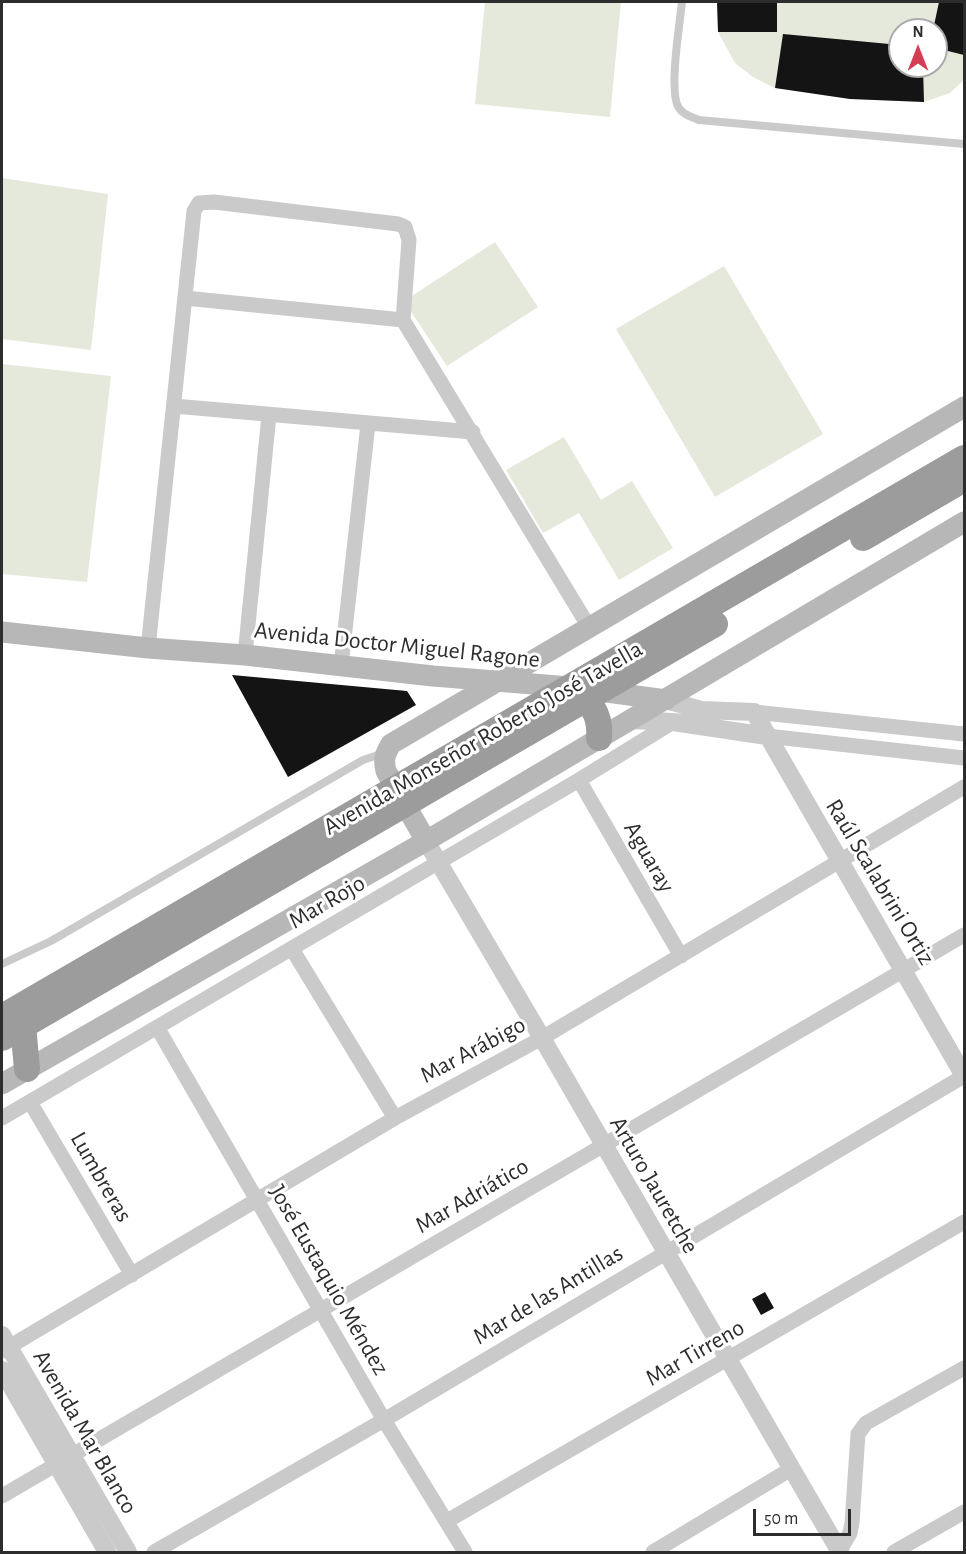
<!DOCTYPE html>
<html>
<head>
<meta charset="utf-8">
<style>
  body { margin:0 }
  #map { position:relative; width:966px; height:1554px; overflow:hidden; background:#fff; font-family:"Alegreya Sans",sans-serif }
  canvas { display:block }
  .frame { position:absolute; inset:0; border:3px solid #2d2d2d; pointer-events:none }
  .north { position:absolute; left:888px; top:18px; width:60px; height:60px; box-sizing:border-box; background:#fff; border:2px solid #ababab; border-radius:50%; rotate:0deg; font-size:16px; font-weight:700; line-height:24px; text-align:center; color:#2d2d2d }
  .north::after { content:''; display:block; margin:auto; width:21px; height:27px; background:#d53d55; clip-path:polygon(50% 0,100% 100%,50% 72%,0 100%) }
  .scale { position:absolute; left:753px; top:1509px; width:98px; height:27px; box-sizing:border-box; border:3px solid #2d2d2d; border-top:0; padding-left:8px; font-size:18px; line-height:21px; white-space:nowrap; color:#2d2d2d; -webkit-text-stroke:4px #fff; paint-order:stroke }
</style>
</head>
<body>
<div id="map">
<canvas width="966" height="1554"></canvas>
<div class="frame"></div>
<div class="north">N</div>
<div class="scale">50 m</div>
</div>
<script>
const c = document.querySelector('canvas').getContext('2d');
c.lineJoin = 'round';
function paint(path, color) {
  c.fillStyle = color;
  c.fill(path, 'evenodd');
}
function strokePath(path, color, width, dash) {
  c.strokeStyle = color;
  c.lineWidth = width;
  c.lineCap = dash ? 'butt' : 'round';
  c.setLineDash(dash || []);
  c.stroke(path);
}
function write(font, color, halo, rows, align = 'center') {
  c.font = font + ' "Alegreya Sans",sans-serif';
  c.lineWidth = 6;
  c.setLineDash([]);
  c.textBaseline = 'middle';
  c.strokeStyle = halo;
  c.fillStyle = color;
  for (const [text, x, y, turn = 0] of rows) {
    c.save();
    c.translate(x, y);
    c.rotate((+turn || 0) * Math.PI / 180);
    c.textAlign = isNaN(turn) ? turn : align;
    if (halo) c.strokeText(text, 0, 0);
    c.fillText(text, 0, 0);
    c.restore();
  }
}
paint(new Path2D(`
  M485,2h136l-11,115 -135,-13z
  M717,2h247v78l-14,13 -26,9 -74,-3 -75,-11 -22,-11 -18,-14 -17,-31zM900,30h36v36h-36z
  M2,178l106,16 -17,156 -89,-11z
  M495,242l43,65 -91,59 -43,-65z
  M724,266l99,168 -108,63 -99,-168z
  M2,364l109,12 -24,206 -85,-8z
  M564,437l37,63 31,-19 41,67 -54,32 -40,-67 -36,20 -37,-63z`), '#e4e9db');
paint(new Path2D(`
  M717,2h60v30h-59z
  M939,2h25v53l-28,-7v-18h-3z
  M783,34l117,11v21h23l1,36 -74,-3 -75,-11z
  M232,675l175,16 9,14 -128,72z
  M765,1292l9,16 -13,7 -9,-16z`), '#141414');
strokePath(new Path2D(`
  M682,2c-2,21 -14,91 -3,106 4,7 13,9 20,12l265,24
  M2,964l49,-23 312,-181 21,-7`), '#cacaca', 8);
strokePath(new Path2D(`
  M185,298l218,22
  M174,406l299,26
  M148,648l46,-437 5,-8 15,-1 184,22 7,3 4,13 -6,80 186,307
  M245,655l24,-240
  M341,666l27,-242
  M754,712l210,22
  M767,736l197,22
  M579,780l102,176
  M292,949l103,169
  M157,1027l227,393 81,132
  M30,1102l102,173
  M2,1118l577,-338 94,-58
  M2,1351l393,-233 147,-80 422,-251
  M2,1496l962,-561
  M447,1521l517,-299
  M154,1552l230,-132 580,-344
  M653,1552l138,-83
  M839,1552l11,-19 2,-10 6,-89 8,-11 98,-55
  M894,1552l70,-40`), '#cacaca', 15);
strokePath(new Path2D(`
  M666,700l35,10 53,2 210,364
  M631,720l42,2 94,14
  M426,841l116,197 298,514
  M2,1335l126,217
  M2,1370l105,182`), '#cacaca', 18);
strokePath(new Path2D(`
  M2,632l146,16 97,7 188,21 137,11 96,13
  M426,841l-40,-70c-3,-12 -1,-17 5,-27l573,-337
  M2,1084l424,-243 538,-319`), '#b7b7b7', 21);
strokePath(new Path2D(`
  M863,538l101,-59
  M573,689c18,13 28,25 26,49
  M2,1017l962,-559
  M23,1025l4,44
  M2,1038l713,-414`), '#9c9c9c', 26);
write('24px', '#2d2d2d', '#fff', [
  ["Avenida Doctor Miguel Ragone",397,645,6],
  ["Avenida Monseñor Roberto José Tavella",483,738,-30],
  ["Aguaray",649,857,60],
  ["Raúl Scalabrini Ortiz",880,882,59],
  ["Mar Rojo",327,902,-30],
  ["Mar Arábigo",473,1050,-28],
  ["Lumbreras",101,1177,60],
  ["Arturo Jauretche",654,1185,60],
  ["Mar Adriático",472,1196,-30],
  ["José Eustaquio Méndez",329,1280,60],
  ["Mar de las Antillas",548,1295,-31],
  ["Mar Tirreno",695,1353,-30],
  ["Avenida Mar Blanco",85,1432,60]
]);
</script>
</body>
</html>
